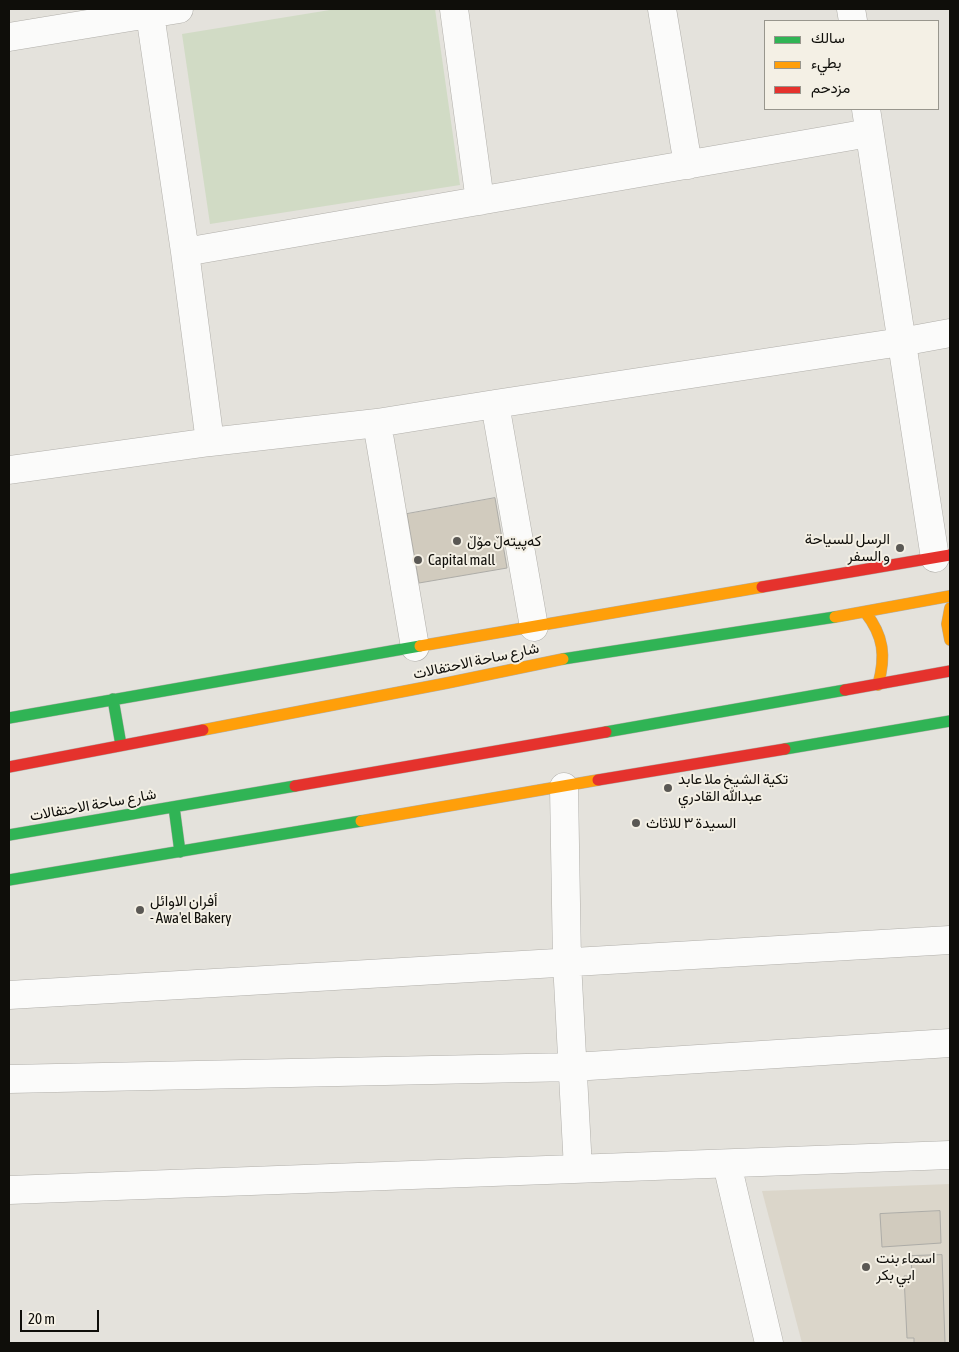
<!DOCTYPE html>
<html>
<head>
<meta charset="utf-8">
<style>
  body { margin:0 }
  #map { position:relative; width:959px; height:1352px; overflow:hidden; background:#e4e2dc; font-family:"Asap Condensed",Vazirmatn,sans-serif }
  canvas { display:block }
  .frame { position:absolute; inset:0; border:10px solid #0f0e0a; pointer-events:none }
  .legend { position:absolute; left:764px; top:20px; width:175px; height:90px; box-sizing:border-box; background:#f4f0e5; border:1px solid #98968d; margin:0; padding:6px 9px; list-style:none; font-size:15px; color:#0f0e0a }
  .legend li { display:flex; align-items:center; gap:10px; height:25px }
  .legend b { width:25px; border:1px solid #98968d }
  .scale { position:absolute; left:20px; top:1310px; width:79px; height:22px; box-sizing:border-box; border:2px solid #0f0e0a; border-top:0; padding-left:6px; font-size:15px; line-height:18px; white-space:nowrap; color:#0f0e0a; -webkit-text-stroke:4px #f4f0e5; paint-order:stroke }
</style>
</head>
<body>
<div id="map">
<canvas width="959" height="1352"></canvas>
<div class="frame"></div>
<ul class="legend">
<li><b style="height:6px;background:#30b455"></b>سالك</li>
<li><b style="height:6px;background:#ff9f0a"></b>بطيء</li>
<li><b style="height:6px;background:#e5322d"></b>مزدحم</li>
</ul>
<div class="scale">20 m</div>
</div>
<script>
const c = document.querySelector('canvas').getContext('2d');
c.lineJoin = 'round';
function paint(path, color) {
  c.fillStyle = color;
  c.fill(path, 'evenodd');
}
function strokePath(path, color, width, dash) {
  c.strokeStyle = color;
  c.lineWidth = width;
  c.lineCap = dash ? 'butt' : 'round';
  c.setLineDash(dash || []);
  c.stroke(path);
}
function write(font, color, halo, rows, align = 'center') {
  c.font = font + ' "Asap Condensed",Vazirmatn,sans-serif';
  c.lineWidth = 4;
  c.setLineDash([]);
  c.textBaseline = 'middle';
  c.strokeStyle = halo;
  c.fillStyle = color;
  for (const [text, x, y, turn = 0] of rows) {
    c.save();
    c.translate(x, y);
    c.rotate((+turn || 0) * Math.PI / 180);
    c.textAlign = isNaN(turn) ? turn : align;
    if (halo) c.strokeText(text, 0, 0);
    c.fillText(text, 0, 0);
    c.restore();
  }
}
paint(new Path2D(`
  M950,1184v159h-148l-40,-152z`), '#dbd6ca');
paint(new Path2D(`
  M336,9h99l25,176 -250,39 -28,-190z`), '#d1dbc5');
const building = new Path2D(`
  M495,498l12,70 -88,15 -12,-69z
  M940,1211l1,32 -59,4 -2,-33z
  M942,1255l3,88h-31v-5h-7l-3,-62h8l-1,-20z`);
paint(building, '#d1cbbe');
strokePath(building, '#adaca7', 1);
const street = new Path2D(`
  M454,9l26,192
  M662,9l26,156
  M851,9l2,12
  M150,14l35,238 25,190
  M9,37l170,-28
  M866,109l69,449
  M185,252l684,-119
  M495,404l39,223
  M377,423l38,224
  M9,470l201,-28 167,-19 118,-19 406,-62 49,-9
  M564,787l3,175 11,207
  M9,995l941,-55
  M9,1079l564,-12 377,-24
  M727,1164l42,179
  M9,1190l941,-35`);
const fast = new Path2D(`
  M563,659l272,-42
  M113,699l8,46
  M9,718l411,-72
  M606,732l239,-42
  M785,749l165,-28
  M174,807l6,45
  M9,835l286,-49
  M9,880l352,-59`);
const slow = new Path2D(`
  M950,608l-3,16 3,16
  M865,612c19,24 21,44 13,73
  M835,617l115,-21
  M420,646l342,-59
  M203,730l244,-47 116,-24
  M361,821l237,-41`);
const jam = new Path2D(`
  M762,587l188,-32
  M845,690l105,-19
  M9,767l194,-37
  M598,780l187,-31
  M295,786l311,-54`);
strokePath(street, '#b1afaa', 29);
strokePath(fast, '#b1afaa', 12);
strokePath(slow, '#b1afaa', 12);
strokePath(jam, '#b1afaa', 12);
strokePath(street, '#fbfbfa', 28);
strokePath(fast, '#30b455', 11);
strokePath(slow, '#ff9f0a', 11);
strokePath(jam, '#e5322d', 11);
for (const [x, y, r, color] of [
  [457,541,5,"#5a5854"],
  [900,548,5,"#5a5854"],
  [418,560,5,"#5a5854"],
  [668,788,5,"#5a5854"],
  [636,823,5,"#5a5854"],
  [140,910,5,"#5a5854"],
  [866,1267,5,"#5a5854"]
]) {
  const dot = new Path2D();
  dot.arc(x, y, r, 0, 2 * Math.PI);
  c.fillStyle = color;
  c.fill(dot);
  strokePath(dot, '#f4f0e5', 2);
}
write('15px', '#0f0e0a', '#f4f0e5', [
  ["الرسل للسياحة",890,539,"right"],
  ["و السفر",890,556,"right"],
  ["کەپیتەڵ مۆڵ",467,541],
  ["Capital mall",428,560],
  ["تكية الشيخ ملا عابد",678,779],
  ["عبدالله القادري",678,796],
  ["السيدة ٣ للاثاث",646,823],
  ["أفران الاوائل",150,901],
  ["- Awa'el Bakery",150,918],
  ["اسماء بنت",876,1258],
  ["ابي بكر",876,1275]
], 'left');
write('15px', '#0f0e0a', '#f4f0e5', [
  ["شارع ساحة الاحتفالات",476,661,-12],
  ["شارع ساحة الاحتفالات",93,805,-10]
]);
</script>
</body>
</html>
